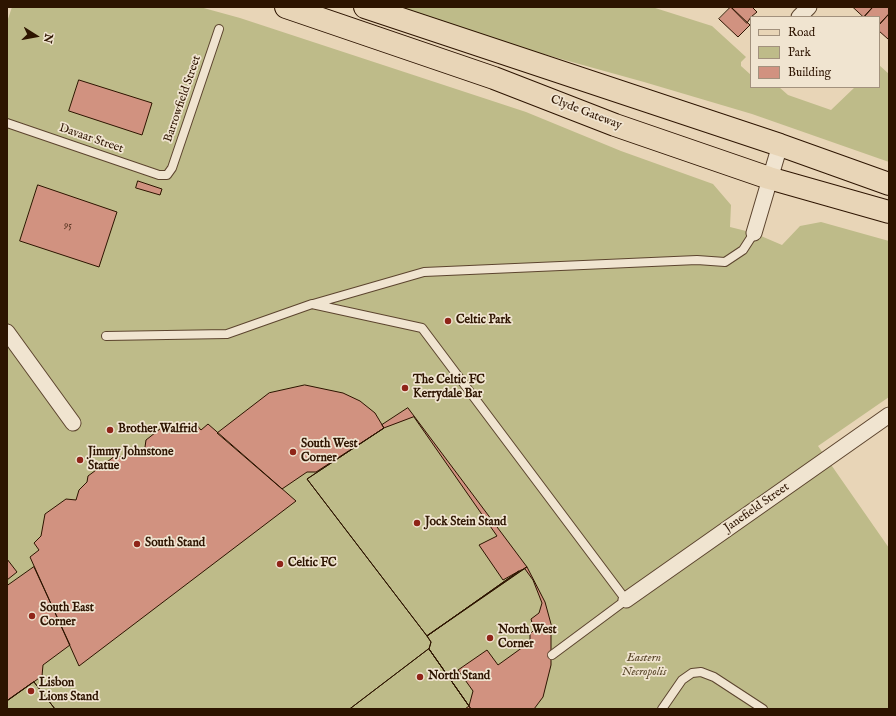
<!DOCTYPE html>
<html>
<head>
<meta charset="utf-8">
<style>
  body { margin:0 }
  #map { position:relative; width:896px; height:716px; overflow:hidden; background:#e8d5b7; font-family:"IM FELL English",serif }
  canvas { display:block }
  .frame { position:absolute; inset:0; border:8px solid #2d1400; pointer-events:none }
  .legend { position:absolute; left:750px; top:16px; width:130px; height:72px; box-sizing:border-box; background:#f0e4d0; border:1px solid #a2917d; margin:0; padding:5px 7px; list-style:none; font-size:12px; color:#2d1400 }
  .legend li { display:flex; align-items:center; gap:8px; height:20px }
  .legend b { width:20px; border:1px solid #a2917d }
  .north { position:absolute; left:16px; top:16px; width:40px; height:40px; -webkit-text-stroke:3px #f0e4d0; paint-order:stroke; rotate:101deg; font-size:11px; font-weight:700; line-height:16px; text-align:center; color:#2d1400 }
  .north::after { content:''; display:block; margin:auto; width:14px; height:18px; background:#2d1400; clip-path:polygon(50% 0,100% 100%,50% 72%,0 100%) }
</style>
</head>
<body>
<div id="map">
<canvas width="896" height="716"></canvas>
<div class="frame"></div>
<ul class="legend">
<li><b style="height:5px;background:#e8d5b7"></b>Road</li>
<li><b style="height:11px;background:#bebb89"></b>Park</li>
<li><b style="height:11px;background:#d19280"></b>Building</li>
</ul>
<div class="north">N</div>
</div>
<script>
const c = document.querySelector('canvas').getContext('2d');
c.lineJoin = 'round';
function paint(path, color) {
  c.fillStyle = color;
  c.fill(path, 'evenodd');
}
function strokePath(path, color, width, dash) {
  c.strokeStyle = color;
  c.lineWidth = width;
  c.lineCap = dash ? 'butt' : 'round';
  c.setLineDash(dash || []);
  c.stroke(path);
}
function write(font, color, halo, rows, align = 'center') {
  c.font = font + ' "IM FELL English",serif';
  c.lineWidth = 3.5;
  c.setLineDash([]);
  c.textBaseline = 'middle';
  c.strokeStyle = halo;
  c.fillStyle = color;
  for (const [text, x, y, turn = 0] of rows) {
    c.save();
    c.translate(x, y);
    c.rotate((+turn || 0) * Math.PI / 180);
    c.textAlign = isNaN(turn) ? turn : align;
    if (halo) c.strokeText(text, 0, 0);
    c.fillText(text, 0, 0);
    c.restore();
  }
}
paint(new Path2D(`
  M12,7h188l40,11 286,94 95,39 92,33 18,21 -1,22 24,6 28,12 18,-19 21,-4 68,19v156l-71,49 71,102v161h-882v-687z
  M399,7h253l60,19 34,31 -5,5v4l10,9v12h28l9,8 43,15 24,-23h24v-22l10,9v88l-137,-48 -108,-32 -119,-33z`), '#bebb89');
const building = new Path2D(`
  M731,7l19,18 -12,12 -19,-18z
  M731,7h21l5,5 -6,5 -4,6z
  M853,7h20l-9,10z
  M873,7h16v7l-10,11v-8h-15z
  M889,14v24l-1,1 -9,-8v-6z
  M79,80l73,23 -10,32 -73,-24z
  M138,181l24,8 -2,6 -24,-7z
  M38,185l79,27 -18,55 -79,-26z
  M305,385l38,8 17,8 15,12 9,15 -68,44h-9l-25,17 -65,-56 52,-40z
  M408,408l119,159 -100,69 -120,-157 77,-51 -2,-3z
  M414,417l83,119 -18,9 24,35 16,-9 -92,65 -120,-157 77,-51z
  M195,423l6,7 7,-6 88,77 -217,165 -49,-109 9,-7 -5,-7 7,-7 4,-22 21,-15 10,1 3,-10 8,-8 1,-6 27,-20 7,1 7,-5 15,2 2,-14 19,-15 22,4z
  M7,559l10,13 -10,8z
  M34,567l36,78 -27,20 -1,11 -35,25v-115z
  M527,567l18,35 6,22v41l-8,32 -9,12h-63l-42,-60 2,-7 -4,-6z
  M525,569l8,11 9,23 -3,10 -8,6 3,11 -4,4v8l-32,23 -11,-15 -29,20 15,21 -4,15 -40,-57 2,-7 -4,-6 92,-65z
  M429,649l42,60h-121z
  M429,649l40,57 -4,3h-115z
  M34,682l21,27h-48v-8z
  M34,682l21,27h-48v-8z`);
paint(building, '#d19280');
strokePath(building, '#2d1400', 1);
const lane = new Path2D(`
  M7,123l152,52h8l5,-7 47,-139
  M313,304l111,-32 273,-12 28,2 18,-12 11,-17
  M106,336l121,-2 85,-30 110,24 204,272 -74,55
  M662,709l20,-29 10,-7 9,-1 13,5 49,32`);
const street = new Path2D(`
  M799,17l10,-10
  M754,233l26,-88
  M7,332l66,91
  M626,600l263,-185`);
const primary = new Path2D(`
  M286,7l208,71 121,47 154,53 120,34
  M365,7l415,138 109,39`);
strokePath(lane, '#5c442e', 10);
strokePath(street, '#5c442e', 17);
strokePath(primary, '#2d1400', 24);
strokePath(lane, '#f0e4d0', 8);
strokePath(street, '#f0e4d0', 15);
strokePath(primary, '#e8d5b7', 22);
for (const [x, y, r, color] of [
  [448,321,4,"#8f2418"],
  [405,388,4,"#8f2418"],
  [110,430,4,"#8f2418"],
  [293,452,4,"#8f2418"],
  [80,460,4,"#8f2418"],
  [417,523,4,"#8f2418"],
  [137,544,4,"#8f2418"],
  [280,564,4,"#8f2418"],
  [32,616,4,"#8f2418"],
  [490,638,4,"#8f2418"],
  [420,677,4,"#8f2418"],
  [31,691,4,"#8f2418"]
]) {
  const dot = new Path2D();
  dot.arc(x, y, r, 0, 2 * Math.PI);
  c.fillStyle = color;
  c.fill(dot);
  strokePath(dot, '#f0e4d0', 1.5);
}
write('10px', '#563420', null, [
  ["95",68,226]
]);
write('12px', '#2d1400', '#f0e4d0', [
  ["Barrowfield Street",183,99,-71],
  ["Clyde Gateway",586,113,21],
  ["Davaar Street",91,139,19],
  ["Janefield Street",757,508,-35]
]);
write('bold 12px', '#2d1400', '#f0e4d0', [
  ["Celtic Park",456,321],
  ["The Celtic FC",413,381],
  ["Kerrydale Bar",413,395],
  ["Brother Walfrid",118,430],
  ["South West",301,445],
  ["Corner",301,459],
  ["Jimmy Johnstone",88,453],
  ["Statue",88,467],
  ["Jock Stein Stand",425,523],
  ["South Stand",145,544],
  ["Celtic FC",288,564],
  ["South East",40,609],
  ["Corner",40,623],
  ["North West",498,631],
  ["Corner",498,645],
  ["North Stand",428,677],
  ["Lisbon",39,684],
  ["Lions Stand",39,698]
], 'left');
write('italic 12px', '#584629', '#f0e4d0', [
  ["Eastern",644,659],
  ["Necropolis",644,673]
]);
</script>
</body>
</html>
